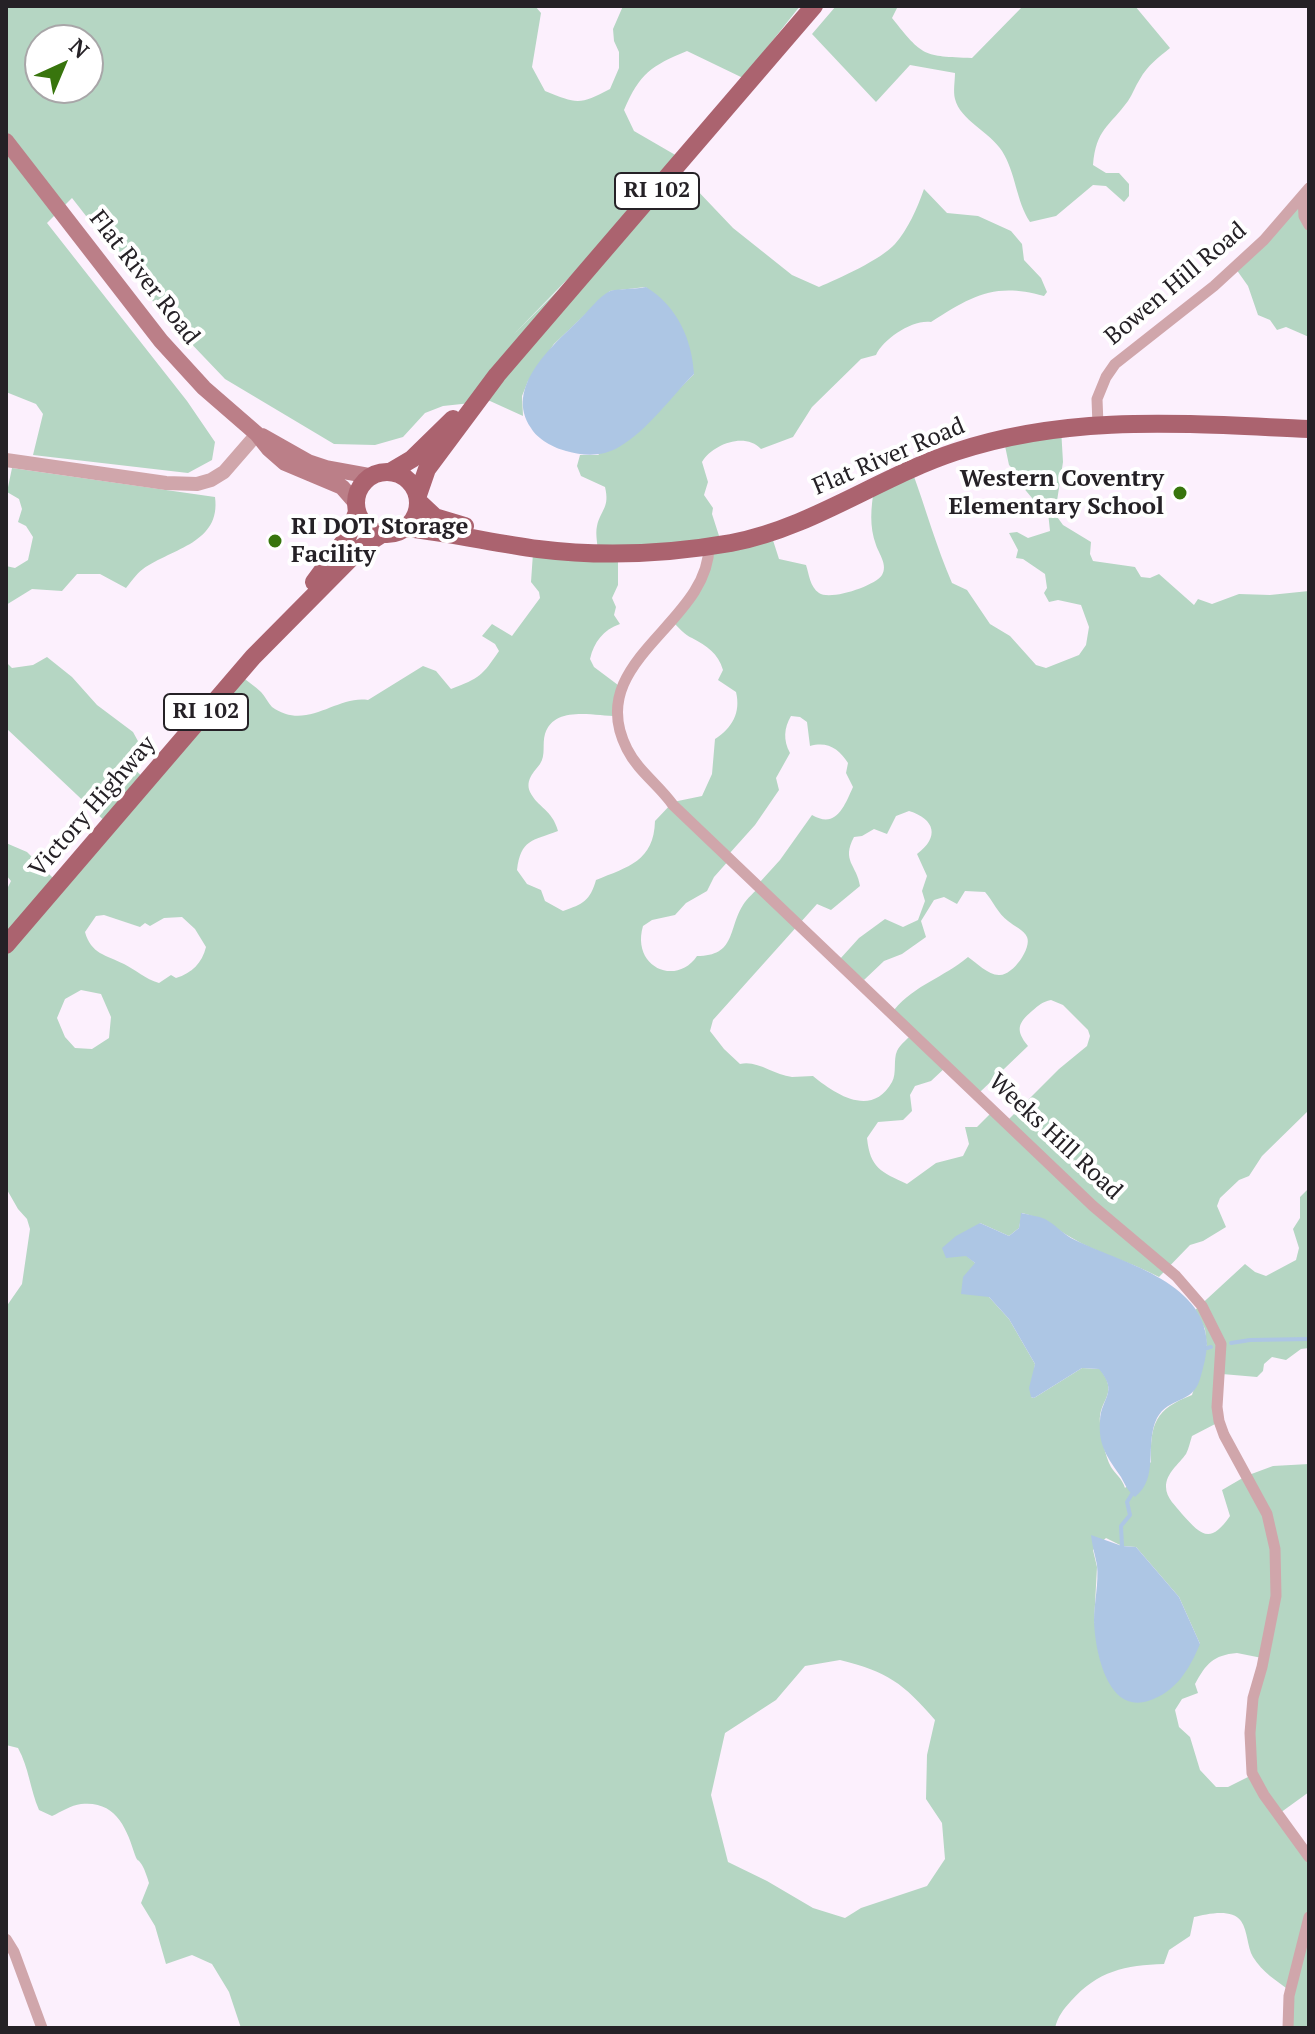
<!DOCTYPE html>
<html>
<head>
<meta charset="utf-8">
<style>
  body { margin:0 }
  #map { position:relative; width:1315px; height:2034px; overflow:hidden; background:#fcf0fd; font-family:"PT Serif",serif }
  canvas { display:block }
  .frame { position:absolute; inset:0; border:8px solid #252126; pointer-events:none }
  .north { position:absolute; left:24px; top:24px; width:80px; height:80px; box-sizing:border-box; background:#fff; border:2px solid #a8a6a8; border-radius:50%; rotate:44deg; font-size:22px; font-weight:700; line-height:32px; text-align:center; color:#252126 }
  .north::after { content:''; display:block; margin:auto; width:28px; height:36px; background:#38750d; clip-path:polygon(50% 0,100% 100%,50% 72%,0 100%) }
</style>
</head>
<body>
<div id="map">
<canvas width="1315" height="2034"></canvas>
<div class="frame"></div>
<div class="north">N</div>
</div>
<script>
const c = document.querySelector('canvas').getContext('2d');
c.lineJoin = 'round';
function paint(path, color) {
  c.fillStyle = color;
  c.fill(path, 'evenodd');
}
function strokePath(path, color, width, dash) {
  c.strokeStyle = color;
  c.lineWidth = width;
  c.lineCap = dash ? 'butt' : 'round';
  c.setLineDash(dash || []);
  c.stroke(path);
}
function write(font, color, halo, rows, align = 'center') {
  c.font = font + ' "PT Serif",serif';
  c.lineWidth = 8;
  c.setLineDash([]);
  c.textBaseline = 'middle';
  c.strokeStyle = halo;
  c.fillStyle = color;
  for (const [text, x, y, turn = 0] of rows) {
    c.save();
    c.translate(x, y);
    c.rotate((+turn || 0) * Math.PI / 180);
    c.textAlign = isNaN(turn) ? turn : align;
    if (halo) c.strokeText(text, 0, 0);
    c.fillText(text, 0, 0);
    c.restore();
  }
}
paint(new Path2D(`
  M6,6h529l6,7 -9,54 13,24c32,13 35,14 65,-2l9,-21v-16l-5,-11 -1,-12 10,-23h177l-57,72 -56,-27c-36,15 -47,22 -63,59l10,21 50,29 -170,174 162,-161 18,14 39,41 59,47 27,12c19,-8 63,-28 76,-43 13,-15 22,-35 29,-55l23,24 31,3 33,15 11,13 2,16 17,18 6,14 -3,4c-50,-14 -72,0 -113,26 -18,-3 -48,17 -55,33l-15,4 -49,48 -19,30 -32,12c-16,-17 -48,-5 -59,13l6,20 -4,13 9,13 -1,6 9,28 50,-8 8,25 27,6c3,9 4,22 13,28 11,8 56,-7 63,-18 6,-10 -3,-21 -6,-30 -7,-19 -5,-37 -2,-56l38,-18c14,38 24,75 40,112l15,7 23,34 20,12 26,29 10,3 33,-13 7,-10 3,-18 -8,-22 -23,-5 -9,2 -5,-9 3,-5 -2,-14 -22,-15 -7,-1 2,-8 -9,-17 8,-1 11,6 22,-7 -2,-19 -11,-8 -15,-18 -1,-9 -12,-12 -5,-24 57,-13 2,34 -8,52 8,11 28,17 -1,12 3,7 42,6 6,10 9,1 9,-4 35,31 4,-6 14,5 27,-10 31,1 39,-4v519l-47,46 -13,20 -10,4 -19,18 -3,8 9,21 -23,14 -13,4 -31,32c-28,-15 -60,-23 -87,-39 -21,-12 -24,-18 -50,-25l-3,15 -10,8 -29,-13 -13,33 8,7 14,34 20,22 26,45 -4,33 3,1 48,-30 18,1c20,26 -2,30 0,54 1,12 5,33 11,44 5,8 11,11 14,21l26,-26c-1,-38 4,-53 41,-67l15,-48 -2,-18 -10,-19 50,-46 10,8 11,4 30,-16 3,-12 -6,-19 7,-11v-21l9,-9v160l-8,1 -15,11 -14,-3 -8,7 -1,7 -6,6 -35,-3 -3,48 -27,14c-2,6 -3,12 -6,18 -7,10 -20,19 -20,33 0,11 10,19 16,27 19,21 28,31 48,2l-8,-26 24,-14 27,-10 36,-2v328l-29,21 29,42v173h-19v-37c-13,-10 -28,-19 -37,-34 -6,-10 -5,-26 -12,-36 -9,-13 -34,-7 -47,-4l-4,19 -21,14 -5,14c-39,1 -66,7 -93,37 -8,9 -13,15 -16,27h-814l-12,-36 -17,-28 -20,-9 -26,9 -11,-38 -14,-23 8,-20c-2,-6 -4,-13 -7,-18 -4,-7 -4,-2 -7,-10 -8,-26 -19,-55 -54,-51 -10,1 -20,8 -29,12l-13,-6c-9,-21 -10,-42 -21,-62l-12,-3v-438l16,-23 8,-55 -3,-10 -9,-10 -12,-21v-297l5,-10 -5,-6v-32l21,9 32,32 52,-57 -105,-99v-66l6,6 21,-3 14,-8 25,20 25,28 36,27 6,11v9l-9,13 18,17 93,-106c6,5 14,10 20,16 4,4 7,11 11,15 35,25 64,-12 96,-7l55,-34 13,5 15,18c29,-11 31,-13 48,-38l-4,-7 -13,-8 10,-12 20,12 28,-38 -1,-6 -8,-10 2,-29 65,1c0,-8 -3,-20 -1,-28 4,-17 13,-18 8,-39l-24,-11 -4,-10 3,-11h18l81,-66 15,-15 -48,-87 -36,4 -56,53 -26,37 -6,15 1,20 -33,-15 -47,5 -18,7 -22,24 -28,8 -41,-1 -109,-65 -63,-66 -90,-115 -25,25 140,178 28,41 -3,18 -24,13 -155,-18 10,-41 -7,-10 -30,-12zM40,40h48v48h-48zM618,556h92l-38,65c6,6 13,14 20,17 15,8 26,15 31,32l-5,10 18,12c5,21 -4,36 -21,47l-3,35 -10,22 -29,6 -18,19c-1,40 -27,46 -59,59 -6,21 -13,24 -33,31l-18,-10 -4,-11 -14,-6 -10,-14c4,-31 15,-29 41,-39 -6,-22 -20,-23 -28,-39 -5,-12 4,-20 10,-28 6,-9 2,-20 5,-30 9,-29 49,-18 72,-18l5,-28 -28,-21 -4,-8c4,-17 13,-29 30,-35l-6,-9 2,-8 -4,-9 6,-13zM791,716l9,1 7,5 3,24c18,-5 29,3 38,17l-2,10 7,14c-9,20 -17,42 -41,28l-32,45 -20,22v4c-5,6 -13,12 -17,19 -15,24 -7,51 -46,51 -21,31 -66,11 -54,-30l9,-6 23,-5 11,-12 21,-12 7,-14 16,-18 -1,-5 26,-29 24,-35 -3,-12 14,-25c-7,-13 -6,-25 1,-37zM909,811c26,8 31,26 8,43l10,22 -5,15 3,10 -7,19 -15,7 -18,-8 -26,19 -19,21 24,21 20,-19 18,-7 24,-17 -5,-16 13,-21 10,-3 13,7 8,-13 20,1c8,9 13,22 23,29 6,5 16,9 19,16 5,11 -14,38 -27,38 -11,1 -23,-12 -32,-18 -25,21 -52,27 -74,53l20,22c-5,6 -14,12 -17,19 -4,9 0,22 -5,31 -20,36 -56,13 -79,-6 -7,0 -14,1 -21,1 -19,-2 -34,-17 -52,-13l-16,-15 -14,-18 3,-11 104,-116 14,6 29,-24c-3,-21 -19,-25 -6,-49l8,-1 12,-7 13,5 9,-18zM104,915l36,12 5,-4 5,3 14,-8 18,-1 13,12 11,18c-4,16 -14,26 -30,31l-5,-3 -12,8c-14,-4 -23,-13 -35,-19 -18,-9 -33,-10 -39,-32l11,-16zM81,990l20,4 10,23 -2,21 -17,11 -17,-1 -10,-11 -8,-19 8,-19zM1051,1000l12,5 25,25 2,6 -3,10 -28,23 -51,51 -14,-10 -17,17h-12l4,17 -6,12 -27,7 -29,21c-26,-12 -37,-16 -40,-46l11,-16 25,-2 9,-9 -2,-16 5,-9 16,-5 16,-15 33,26 48,-46c-13,-16 -10,-23 4,-35 7,-6 10,-9 19,-11zM1106,1538l16,8 14,1 43,50 21,47 -106,-21 3,-56 -4,-17zM1237,1653l25,5 -10,64 2,52 -26,13h-12l-16,-17 -10,-33 -11,-10 -4,-17 7,-11 16,-6 -3,-9c11,-20 18,-29 42,-31zM840,1660c48,12 63,23 95,60l-8,35 -1,44 16,24 3,36 -18,27 -66,22 -16,10 -32,-10 -46,-27 -39,-19 -17,-67 14,-62 51,-33 29,-34z
  M836,6h62l-6,12c31,39 31,38 80,40l51,-52h112l35,42c-11,9 -23,18 -30,31 -5,7 -7,15 -12,22 -19,26 -32,28 -35,64l13,8h13l10,11v12l-5,6 -18,-16 -13,-1 -37,31 -26,6c-14,-21 -14,-49 -28,-71 -12,-19 -42,-31 -47,-52 -2,-8 0,-18 0,-26l-45,-8 -34,37 -64,-68z
  M1300,202l9,13v122l-23,-10 -9,3 -7,-10 -12,-5 -10,-29 -12,-17z
  M12,468l203,29c6,46 -42,51 -72,72 -7,5 -12,13 -17,19l-26,-14h-23l-15,17 -30,-2 -26,16v-39l9,2 13,-8 5,-23 -7,-11 -8,-4 4,-13 -3,-10 -12,-7z`), '#b5d6c3');
paint(new Path2D(`
  M646,287c31,19 46,52 48,87 -24,24 -45,55 -75,73 -17,10 -35,9 -53,4 -12,-3 -29,-12 -35,-23 -27,-40 20,-81 47,-107 9,-8 21,-25 32,-30 6,-2 27,-2 36,-4z
  M1021,1213c8,2 17,3 24,6 11,6 19,16 30,21 44,22 129,40 132,103 0,11 -4,26 -7,36 -7,25 -32,18 -43,39 -13,27 3,59 -22,79 -8,-7 -9,-11 -14,-20 -13,-19 -23,-31 -21,-56 1,-24 19,-28 -1,-52l-17,-1 -48,30 -3,-1 -2,-9 6,-24 -26,-45 -20,-22 -28,-3 2,-17 12,-14 -9,-7 -20,2 -4,-10 14,-12 24,-13 29,13 10,-8z
  M1091,1535l31,11 14,1 43,50 21,47c-11,26 -24,48 -52,57 -41,13 -53,-51 -54,-80 0,-18 5,-38 3,-56 -2,-10 -5,-20 -6,-30z`), '#adc6e4');
strokePath(new Path2D(`
  M1231,1343l19,-3 59,-1
  M1207,1348l4,-1
  M1122,1546l-1,-20 9,-11 -3,-13 5,-8`), '#adc6e4', 4);
strokePath(new Path2D(`
  M1303,197l1,19 5,9
  M1098,425l-1,-26 9,-22 9,-13 99,-78 50,-46 45,-52
  M709,546c0,78 -127,115 -82,203 11,22 32,36 46,56l420,401 83,70 26,30 19,38 -4,63 2,14 5,14 43,79 8,35 1,47 -14,71 -9,31 -3,35 2,40 12,22 45,62
  M6,1939l8,13 28,76
  M1288,2028l1,-32 20,-79`), '#d0a6ab', 11);
strokePath(new Path2D(`
  M6,460l160,23 31,1 14,-4 13,-8 33,-38`), '#d0a6ab', 14);
strokePath(new Path2D(`
  M6,141l155,200 43,47 53,46 12,15 16,14 57,24 14,16
  M262,436l46,26 18,6 44,8`), '#bb7f88', 16);
strokePath(new Path2D(`
  M356 503a31 31 0 1 1 62 0a31 31 0 1 1-62 0Z
  M390,472l22,-13 41,-40
  M418,495l9,-26 70,-94 317,-369
  M419,502l16,15 30,9
  M406,528c45,5 88,15 132,21 64,8 130,5 193,-6 80,-15 148,-66 224,-91 116,-39 234,-28 354,-23
  M314,582l34,-46 9,-24
  M6,945l247,-288 109,-110 20,-13`), '#ab636f', 18);
for (const [x, y, r, color] of [
  [1180,493,8,"#38750d"],
  [275,541,8,"#38750d"]
]) {
  const dot = new Path2D();
  dot.arc(x, y, r, 0, 2 * Math.PI);
  c.fillStyle = color;
  c.fill(dot);
  strokePath(dot, '#fff', 3);
}
for (const [x, y, w] of [
  [657,191,84],
  [206,712,84]
]) {
  const box = new Path2D();
  box.roundRect(x - w / 2, y - 18, w, 36, 6);
  c.fillStyle = '#fff';
  c.fill(box);
  strokePath(box, '#252126', 2);
}
write('bold 22px', '#252126', null, [
  ["RI 102",657,191],
  ["RI 102",206,712]
]);
write('24px', '#252126', '#fff', [
  ["Flat River Road",144,278,52],
  ["Bowen Hill Road",1176,284,-40],
  ["Flat River Road",889,457,-23],
  ["Victory Highway",93,807,-49],
  ["Weeks Hill Road",1055,1137,43]
]);
write('bold 24px', '#252126', '#fff', [
  ["Western Coventry",1164,479],
  ["Elementary School",1164,507],
  ["RI DOT Storage",291,527,"left"],
  ["Facility",291,555,"left"]
], 'right');
</script>
</body>
</html>
